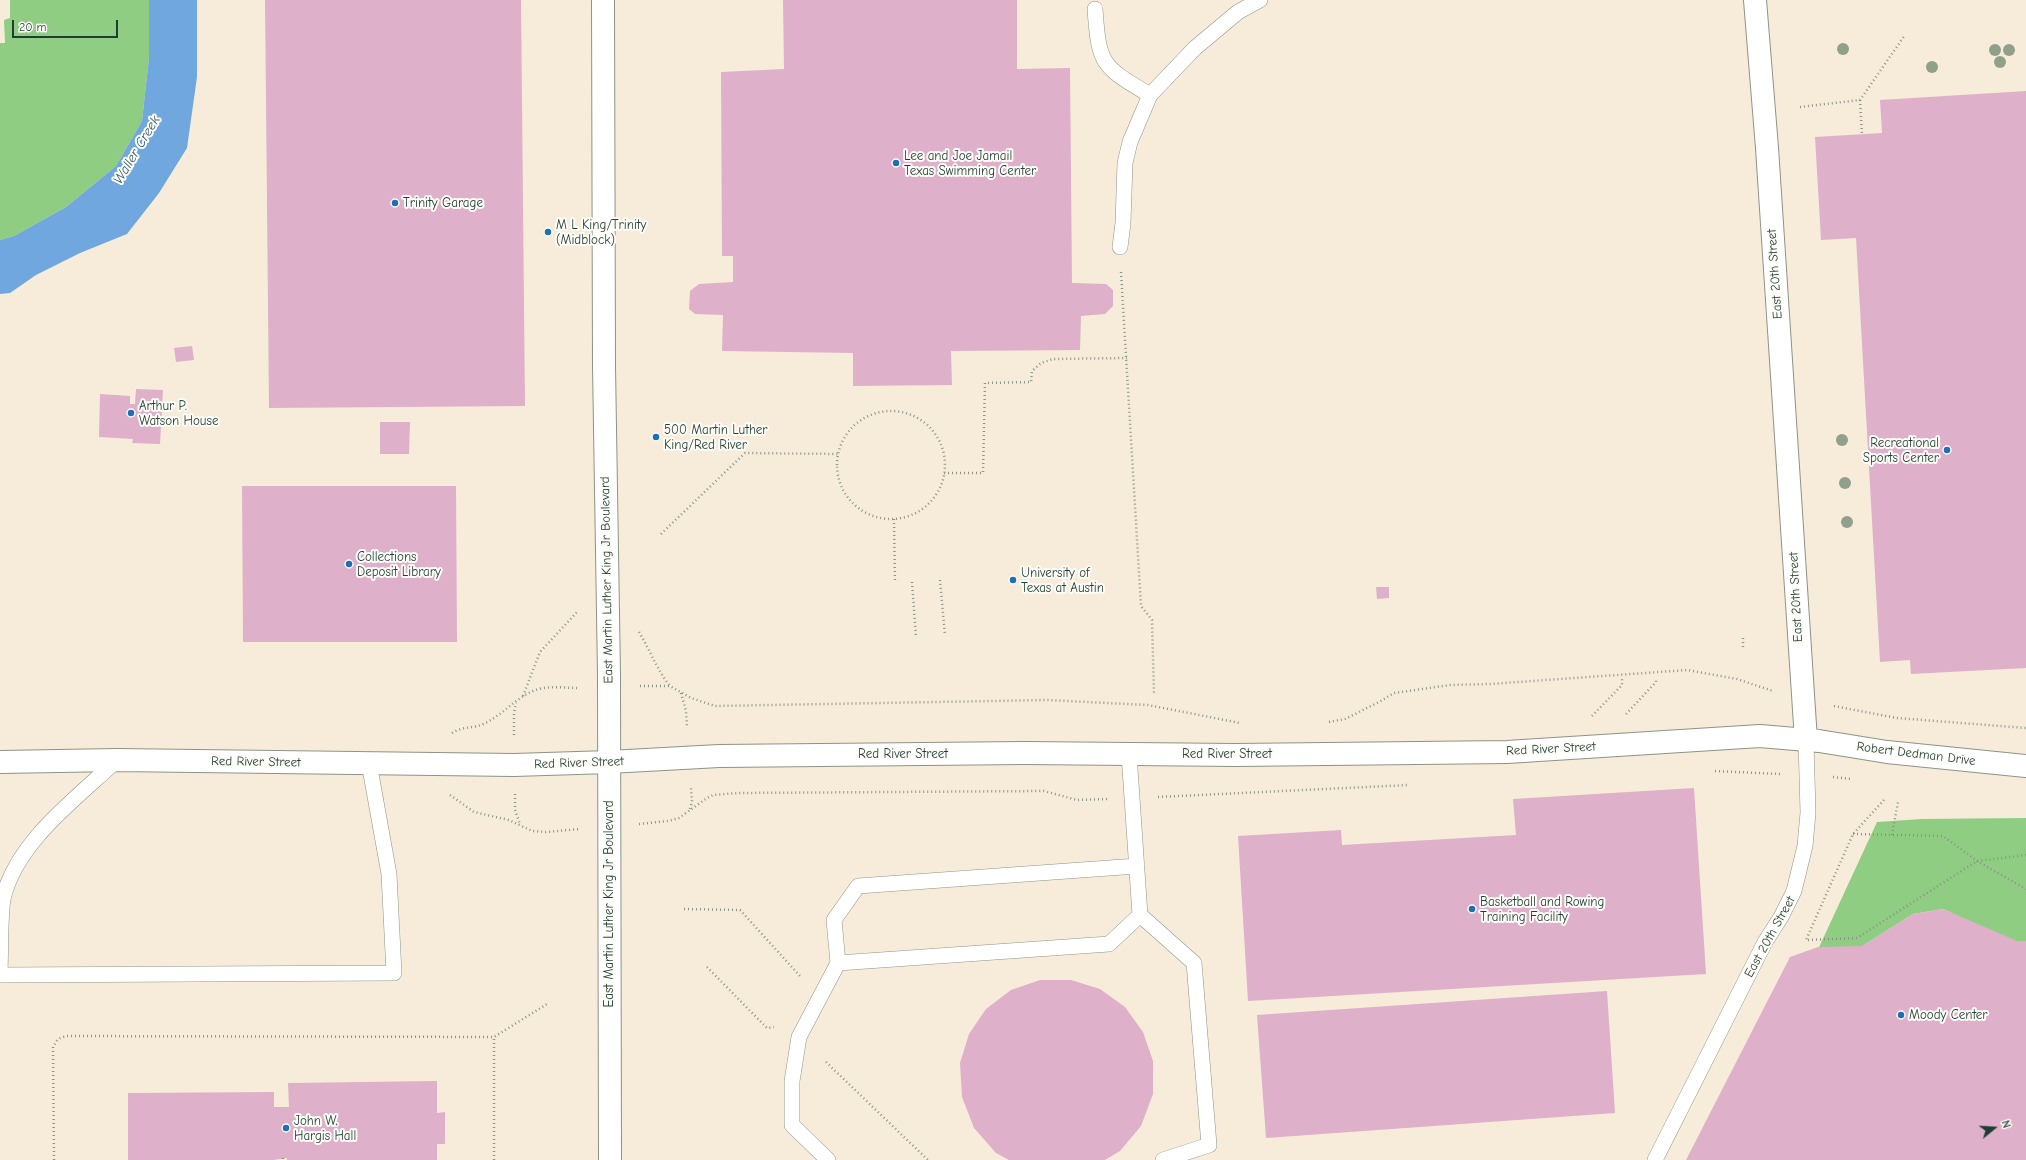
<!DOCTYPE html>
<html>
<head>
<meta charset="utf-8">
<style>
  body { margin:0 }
  #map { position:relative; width:2026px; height:1160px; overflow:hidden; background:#f7ecda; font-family:"Comic Neue",sans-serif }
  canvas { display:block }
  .north { position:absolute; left:1974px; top:1108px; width:40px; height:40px; -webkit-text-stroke:3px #fdfcf7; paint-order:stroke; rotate:72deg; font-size:11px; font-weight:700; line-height:16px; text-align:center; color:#1f3d34 }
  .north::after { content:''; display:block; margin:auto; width:14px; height:18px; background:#1f3d34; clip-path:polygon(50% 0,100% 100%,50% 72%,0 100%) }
  .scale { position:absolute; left:12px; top:20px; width:106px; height:18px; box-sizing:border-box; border:2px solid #1f3d34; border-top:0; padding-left:5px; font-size:12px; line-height:14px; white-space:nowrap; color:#1f3d34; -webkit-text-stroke:3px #fdfcf7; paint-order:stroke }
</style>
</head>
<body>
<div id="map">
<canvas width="2026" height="1160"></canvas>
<div class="north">N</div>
<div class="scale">20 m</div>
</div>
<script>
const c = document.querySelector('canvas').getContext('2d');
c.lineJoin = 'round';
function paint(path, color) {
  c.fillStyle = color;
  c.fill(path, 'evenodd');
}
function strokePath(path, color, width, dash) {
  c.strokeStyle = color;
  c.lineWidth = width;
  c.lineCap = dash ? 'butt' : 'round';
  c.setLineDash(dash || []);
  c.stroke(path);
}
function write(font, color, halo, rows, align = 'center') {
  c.font = font + ' "Comic Neue",sans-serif';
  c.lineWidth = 4;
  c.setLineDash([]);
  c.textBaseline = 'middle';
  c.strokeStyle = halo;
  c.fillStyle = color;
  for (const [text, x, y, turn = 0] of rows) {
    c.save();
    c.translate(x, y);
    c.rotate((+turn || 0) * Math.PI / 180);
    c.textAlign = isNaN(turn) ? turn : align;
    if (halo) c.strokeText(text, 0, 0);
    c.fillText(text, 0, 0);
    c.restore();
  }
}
paint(new Path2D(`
  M10,0h139v58l-7,63 -26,45 -50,41 -52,29 -14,4v-197h5l-1,-23 6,-2z
  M2026,818v143l-73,-41 -3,-8 -7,-3 -30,5 -111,70 75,-162 45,-3z`), '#8fcd83');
paint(new Path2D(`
  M149,0h48v77l-10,71 -28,45 -32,41 -47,19 -44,22 -26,18 -10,1v-54l14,-4 52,-29 50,-41 26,-45 7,-63z`), '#6fa7de');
paint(new Path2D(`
  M265,0h256l4,406 -256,2z
  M783,0h234v69l53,-1 2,215 34,1 7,6v16l-8,8 -24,2 -1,34 -129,1 1,34 -99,1v-33l-131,-2 1,-36 -28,-1 -6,-5 1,-18 9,-7 34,-2v-26h-11l-1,-184 63,-3z
  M2026,91v577l-115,6 -1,-14 -30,2 -24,-424 -35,2 -6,-103 67,-4 -2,-33z
  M192,346l2,14 -18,2 -2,-14z
  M136,389l27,1 -3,54 -28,-1 1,-4 -34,-2 1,-43 30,2v8h5z
  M380,422h30l-1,32h-29z
  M242,486h214l1,156h-214z
  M1376,587h13v11l-12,1z
  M1694,788l12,186 -458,27 -10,-165 103,-6 1,15 174,-10 -3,-36z
  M1943,909l74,32h9v219h-340l104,-203 28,-10 44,-1 51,-32z
  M1040,980h31l29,9 25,18 18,25 10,29v33l-12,32 -21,25 -15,9h-96l-13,-7 -22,-25 -12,-31 -2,-34 9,-29 17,-25 25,-19z
  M1607,991l8,122 -349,25 -9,-123z
  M437,1081v32l8,-1v32h-8v16h-150v-2l-13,2h-146v-67l146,-1v15h15l-1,-24z`), '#deb0ca');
const service = new Path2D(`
  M1095,9c4,57 7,57 55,86
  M1120,247l3,-24 2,-60 5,-21 20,-47 45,-47 43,-36 22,-12
  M1129,754l11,161 -31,29 -271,19 -4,-43 24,-34 279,-20
  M1140,915l54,48 15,182 -46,15
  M0,972c1,-20 0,-54 3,-73 13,-57 73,-100 114,-139
  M0,975l394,-2 -5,-99 -20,-111
  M828,1160l-36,-35v-44l7,-44 39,-74
  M1655,1160l110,-218 16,-25 13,-26 11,-45 3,-33 -2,-73`);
const minor = new Path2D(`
  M1755,0l12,148 39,592
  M609,762l110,-6 306,-3 211,2 271,-3 253,-16 59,5 68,11 139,14`);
const secondary = new Path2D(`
  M603,0l1,366 5,309 1,485
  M0,762l117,-2 397,5 95,-3`);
strokePath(service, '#8b9487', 16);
strokePath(minor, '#8b9487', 24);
strokePath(secondary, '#8b9487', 24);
strokePath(new Path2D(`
  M1860,100l2,34
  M1800,107l60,-7 45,-65
  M1121,272l20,334 11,14 2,73
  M837 465a54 54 0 1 1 108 0a54 54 0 1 1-108 0Z
  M944,473h39l2,-90 46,-1 1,-11 9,-8 12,-4 74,-1
  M894,519l1,64
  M661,534l84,-81 93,1
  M940,580l5,55
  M912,582l4,55
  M639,632c11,18 18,38 31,54
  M1743,638v10
  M640,686h30l21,12 24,8 332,-6 101,5 92,18
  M681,693l5,18 1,16
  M523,696l17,-44 38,-41
  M1834,706l63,12 129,10
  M1626,714l30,-32v-3
  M1592,716l30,-31v-6
  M1329,722l16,-3 34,-17 15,-9 56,-8 40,-1 197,-14 50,9 36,12
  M452,733c9,-6 20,-5 29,-8 20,-8 33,-26 52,-34 13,-6 31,-3 46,-3
  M514,735v-22l2,-10
  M1715,771l65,3
  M1833,777l19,2
  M515,794v16l5,14
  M450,795l24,17 35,8 23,11 14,1 34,-3
  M1158,797l250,-12
  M1884,800l-31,34 -47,106 51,-2 120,-77 49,-6
  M690,809l2,-7 -1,-14
  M639,824l29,-3 11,-3 28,-20 6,-3 25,-2 306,-2 33,9 30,-1
  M1853,834l90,2 34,25 49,28
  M1892,835l6,-33
  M684,909l56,1 60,66
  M707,967l60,61 7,-1
  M826,1062l102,98
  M283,1158v2
  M54,1160l-1,-113 5,-8 8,-3 428,1 53,-33
  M494,1160v-123`), '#8b9487', 2.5, [1, 3]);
strokePath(service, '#fff', 15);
strokePath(minor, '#fff', 22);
strokePath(secondary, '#fff', 22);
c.fillStyle = '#90a08a';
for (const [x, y] of [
  [1843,49],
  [1995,50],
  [2009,50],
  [2000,62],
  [1932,67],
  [1842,440],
  [1845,483],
  [1847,522]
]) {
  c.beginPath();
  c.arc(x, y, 6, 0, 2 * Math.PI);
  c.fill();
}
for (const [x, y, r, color] of [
  [896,163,4,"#1f6fb2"],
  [395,203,4,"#1f6fb2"],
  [548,232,4,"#1f6fb2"],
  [131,413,4,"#1f6fb2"],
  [656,437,4,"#1f6fb2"],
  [1947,450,4,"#1f6fb2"],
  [349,564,4,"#1f6fb2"],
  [1013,580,4,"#1f6fb2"],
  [1472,909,4,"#1f6fb2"],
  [1901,1015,4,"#1f6fb2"],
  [286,1128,4,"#1f6fb2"]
]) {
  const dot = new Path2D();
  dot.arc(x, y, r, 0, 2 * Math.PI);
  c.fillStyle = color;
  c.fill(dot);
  strokePath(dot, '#fdfcf7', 1.5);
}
write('13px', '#1f3d34', '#fdfcf7', [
  ["Lee and Joe Jamail",904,156],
  ["Texas Swimming Center",904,171],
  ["Trinity Garage",403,203],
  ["M L King/Trinity",556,225],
  ["(Midblock)",556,240],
  ["Arthur P.",139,406],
  ["Watson House",139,421],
  ["500 Martin Luther",664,430],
  ["King/Red River",664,445],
  ["Recreational",1939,443,"right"],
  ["Sports Center",1939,458,"right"],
  ["Collections",357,557],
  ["Deposit Library",357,572],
  ["University of",1021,573],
  ["Texas at Austin",1021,588],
  ["Basketball and Rowing",1480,902],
  ["Training Facility",1480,917],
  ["Moody Center",1909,1015],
  ["John W.",294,1121],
  ["Hargis Hall",294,1136]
], 'left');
write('13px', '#1f3d34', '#fdfcf7', [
  ["East 20th Street",1775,274,-94],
  ["East Martin Luther King Jr Boulevard",607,580,-91],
  ["East 20th Street",1796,597,-93],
  ["Red River Street",1551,749,-3],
  ["Red River Street",903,754],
  ["Red River Street",1227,754],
  ["Robert Dedman Drive",1916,754,7],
  ["Red River Street",256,762,1],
  ["Red River Street",579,763,-2],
  ["East Martin Luther King Jr Boulevard",609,904,-90],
  ["East 20th Street",1770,937,-61]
]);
write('italic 14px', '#375d67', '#fdfcf7', [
  ["Waller Creek",137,150,-59]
]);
</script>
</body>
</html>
